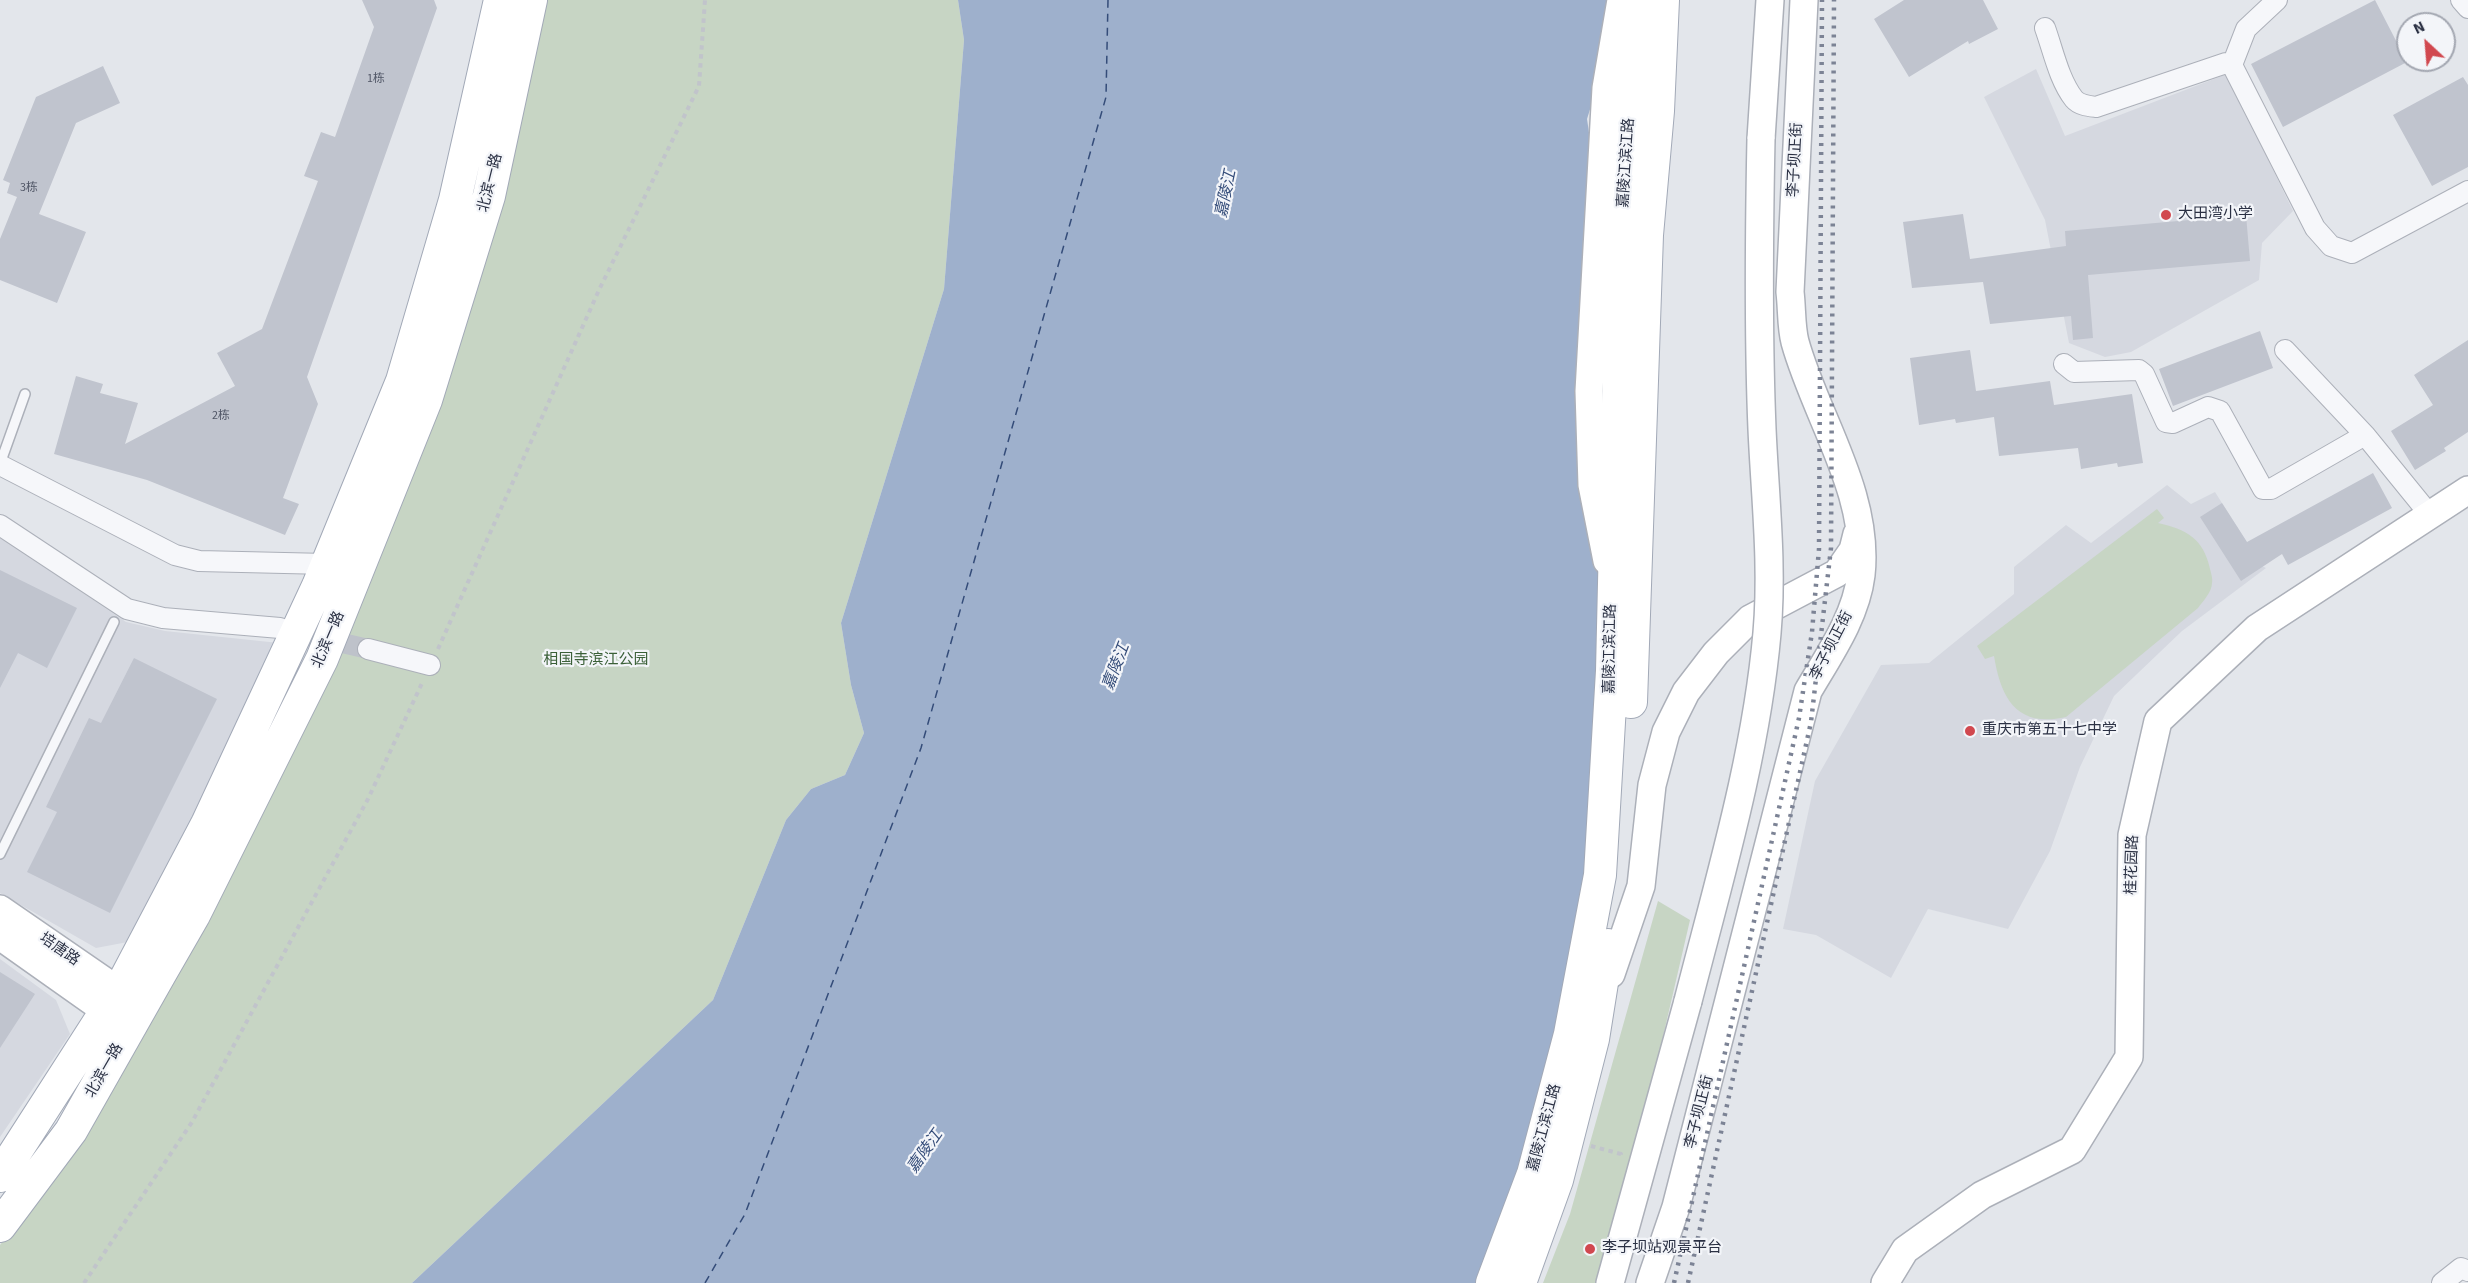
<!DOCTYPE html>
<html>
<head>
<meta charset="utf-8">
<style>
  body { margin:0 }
  #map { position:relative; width:2468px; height:1283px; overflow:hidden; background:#e3e6eb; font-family:"Source Sans 3",sans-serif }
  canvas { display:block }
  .north { position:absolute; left:2396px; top:12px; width:60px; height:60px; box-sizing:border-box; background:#f3f5f9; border:2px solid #a3a7b1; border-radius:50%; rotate:334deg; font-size:16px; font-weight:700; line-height:24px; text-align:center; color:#2b3144 }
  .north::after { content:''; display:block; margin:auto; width:21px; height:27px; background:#d1484f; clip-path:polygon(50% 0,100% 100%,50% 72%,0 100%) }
</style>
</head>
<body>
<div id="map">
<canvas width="2468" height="1283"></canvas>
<div class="north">N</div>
</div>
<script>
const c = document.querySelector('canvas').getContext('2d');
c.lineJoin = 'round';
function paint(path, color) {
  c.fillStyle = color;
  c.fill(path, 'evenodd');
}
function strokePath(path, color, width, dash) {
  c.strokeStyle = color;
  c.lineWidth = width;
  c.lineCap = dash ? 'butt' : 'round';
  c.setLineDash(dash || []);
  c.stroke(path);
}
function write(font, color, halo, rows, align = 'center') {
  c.font = font + ' "Source Sans 3","Noto Sans SC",sans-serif';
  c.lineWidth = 4.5;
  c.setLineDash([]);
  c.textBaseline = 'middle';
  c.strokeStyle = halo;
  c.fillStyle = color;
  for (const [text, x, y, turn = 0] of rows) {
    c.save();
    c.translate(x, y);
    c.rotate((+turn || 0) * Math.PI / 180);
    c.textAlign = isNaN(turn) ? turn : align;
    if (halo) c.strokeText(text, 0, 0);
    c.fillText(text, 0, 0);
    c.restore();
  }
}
paint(new Path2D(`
  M2036,69l29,67 162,-62 66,137 -31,32 -3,37 -128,72 -26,5 -36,-14 -24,-123 -61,-123z
  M2167,485l24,19 24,-12 47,74 4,2 -84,63 -68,65 -34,71 -30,84 -42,78 -80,-20 -37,69 -75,-43 -33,-6 32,-148 66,-116 48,-2 85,-69v-27l52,-42 25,18z
  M0,537l126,85 39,9 114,12 -146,298 -37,7 -96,-55z
  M0,959l56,41 14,34 -70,103z`), '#d5d8e0');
paint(new Path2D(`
  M542,0h416l6,40 -20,249 -103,334 10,62 13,48 -19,42 -34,14 -25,31 -73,180 -301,283h-412v-38l82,-108 248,-469z
  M2157,509l7,9 -6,5c28,6 46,16 52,46 1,4 3,10 2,14 0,9 -9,18 -14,25l-132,109c-49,11 -65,-18 -72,-61l-9,3 -8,-13z
  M1658,901l32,19 -60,259 -33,104h-54l27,-69z`), '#c7d5c4');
paint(new Path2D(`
  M958,0h666l-37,119 62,421 -136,743h-1101l301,-283 73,-180 25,-31 34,-14 19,-42 -13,-48 -10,-62 103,-334 20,-249z`), '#9eb0cc');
strokePath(new Path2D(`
  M705,1283l40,-69 176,-466 185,-651 2,-97`), '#344c79', 1.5, [8, 6]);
paint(new Path2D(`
  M362,0h72l3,8 -130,369 11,27 -35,94 16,6 -14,31 -138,-55 -93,-26 22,-78 27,8 -3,9 38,10 -13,41 110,-58 -18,-33 45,-24 56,-148 -14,-5 17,-44 14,5 39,-110z
  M1904,0h79l15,29 -29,15 -1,-3 -59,36 -35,-58z
  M2375,0l32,62 -124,65 -32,-63z
  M103,66l17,37 -44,20 -37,91 47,18 -29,71 -57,-23v-41l17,-42 -10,-4 3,-10 -7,-3 33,-83z
  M2463,77l5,8v82l-36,19 -39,-71z
  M1963,214l7,45 96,-13 -1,-15 181,-16 4,46 -162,14 5,63 -20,2 -2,-24 -81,8 -7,-42 -71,6 -9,-66z
  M2260,331l13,37 -100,38 -14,-37z
  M2468,340v92l-24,16 2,3 -31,19 -24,-39 42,-26 -19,-30z
  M1970,350l6,41 74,-10 4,24 78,-11 11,69 -25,4 -1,-4 -36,6 -3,-21 -79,8 -5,-39 -38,6 -1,-4 -36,6 -9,-67z
  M2373,473l19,35 -104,57 -6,-11 -41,27 -41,-64 22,-14 25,39z
  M0,570l77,38 -30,60 -29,-15 -18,35z
  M134,658l83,41 -107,214 -83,-41 30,-60 -11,-5 43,-89 12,5z
  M0,972l35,22 -35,54z`), '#c0c4ce');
strokePath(new Path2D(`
  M286,630l82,19`), '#bec2ca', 20, [20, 10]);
const lane = new Path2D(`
  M0,464l25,-70
  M0,854l114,-232`);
const street = new Path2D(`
  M2461,0l7,8
  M2045,28c8,22 14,52 29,71 5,6 14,7 22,8l130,-44 6,2 83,163 16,18 21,7 116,-62
  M2232,65l14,-36 31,-29
  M2285,350l80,85 65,80
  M2064,364l10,8 65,-2 5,4 22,48 7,1 35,-16 12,4 43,78h8l94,-54
  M0,465l175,90 24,6 128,3
  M0,525l127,84 36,9 117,10
  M368,649l62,16
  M2442,1283l19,-15 7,3`);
const secondary = new Path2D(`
  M1761,139l9,-139
  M1607,561l-15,-76 -3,-94 17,-303 15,-88
  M0,909l119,82
  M0,936l106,75
  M1611,974l30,-88 11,-101 14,-53 20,-40 30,-39 34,-34 87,-46 16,-23 4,-16
  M1610,1283l78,-282
  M1650,1283l26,-76 132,-516c21,-36 48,-74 53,-116 9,-82 -45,-157 -66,-233 -4,-15 -3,-34 -5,-50l14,-292
  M1885,1283l20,-33 77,-55 90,-45 57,-93 3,-222 26,-114 99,-93 211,-138`);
const primary = new Path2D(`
  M1631,702l16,-467 11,-124 5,-111
  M0,1176l119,-185 88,-167 111,-238 84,-205 53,-181 45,-200
  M0,1226l71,-95 89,-157 34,-59 128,-256 104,-259 63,-204 42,-196
  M1492,1283l41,-109 37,-140 30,-159 12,-204 10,-438 16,-233
  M1520,1283l37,-103 36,-141 15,-94`);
strokePath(lane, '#acb0b9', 12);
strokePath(street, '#acb0b9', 22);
strokePath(secondary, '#acb0b9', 30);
strokePath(primary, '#a2a9b7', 34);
strokePath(new Path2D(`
  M438,649l161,-359 100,-204 6,-86
  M1591,1146l30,8 -1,4
  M84,1283l108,-161 176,-323 55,-118`), '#c1c4cb', 4, [4.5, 4.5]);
strokePath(lane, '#f6f7fa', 9);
strokePath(street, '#f6f7fa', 20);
strokePath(secondary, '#fff', 27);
strokePath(primary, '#fff', 32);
strokePath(new Path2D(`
  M1674,1283l125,-565 13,-86 7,-83 3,-549
  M1688,1283l123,-561 20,-174 3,-548`), '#7c8395', 4.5, [3, 6]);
const secondaryBridge = new Path2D(`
  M1688,1001c31,-121 68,-244 79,-368 6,-68 -2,-136 -5,-204 -4,-97 -3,-193 -1,-290`);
strokePath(secondaryBridge, '#acb0b9', 30, []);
strokePath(secondaryBridge, '#fff', 27);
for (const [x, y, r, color] of [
  [2166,215,6,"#d1484f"],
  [1970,731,6,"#d1484f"],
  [1590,1249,6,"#d1484f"]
]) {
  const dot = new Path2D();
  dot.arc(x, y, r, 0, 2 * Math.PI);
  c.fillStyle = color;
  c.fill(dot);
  strokePath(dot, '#f3f5f9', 2);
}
write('12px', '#505666', null, [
  ["1栋",376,79],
  ["3栋",29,188],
  ["2栋",221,416]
]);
write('15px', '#2b3144', '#f3f5f9', [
  ["李子坝正街",1796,160,-87],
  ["嘉陵江滨江路",1627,163,-86],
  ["北滨一路",491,183,-76],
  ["北滨一路",329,640,-67],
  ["李子坝正街",1832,646,-63],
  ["嘉陵江滨江路",1611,649,-89],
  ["桂花园路",2133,865,-88],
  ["培唐路",59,950,35],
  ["北滨一路",105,1071,-60],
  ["李子坝正街",1700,1112,-76],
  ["嘉陵江滨江路",1545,1128,-75]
]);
write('15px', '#2b3144', '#f3f5f9', [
  ["大田湾小学",2178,215],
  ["重庆市第五十七中学",1982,731],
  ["李子坝站观景平台",1602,1249]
], 'left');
write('15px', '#3b6038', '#f3f5f9', [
  ["相国寺滨江公园",596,661]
]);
write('italic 16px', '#344c79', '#f3f5f9', [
  ["嘉陵江",1227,194,-78],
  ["嘉陵江",1117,667,-69],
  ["嘉陵江",926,1152,-55]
]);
</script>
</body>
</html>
